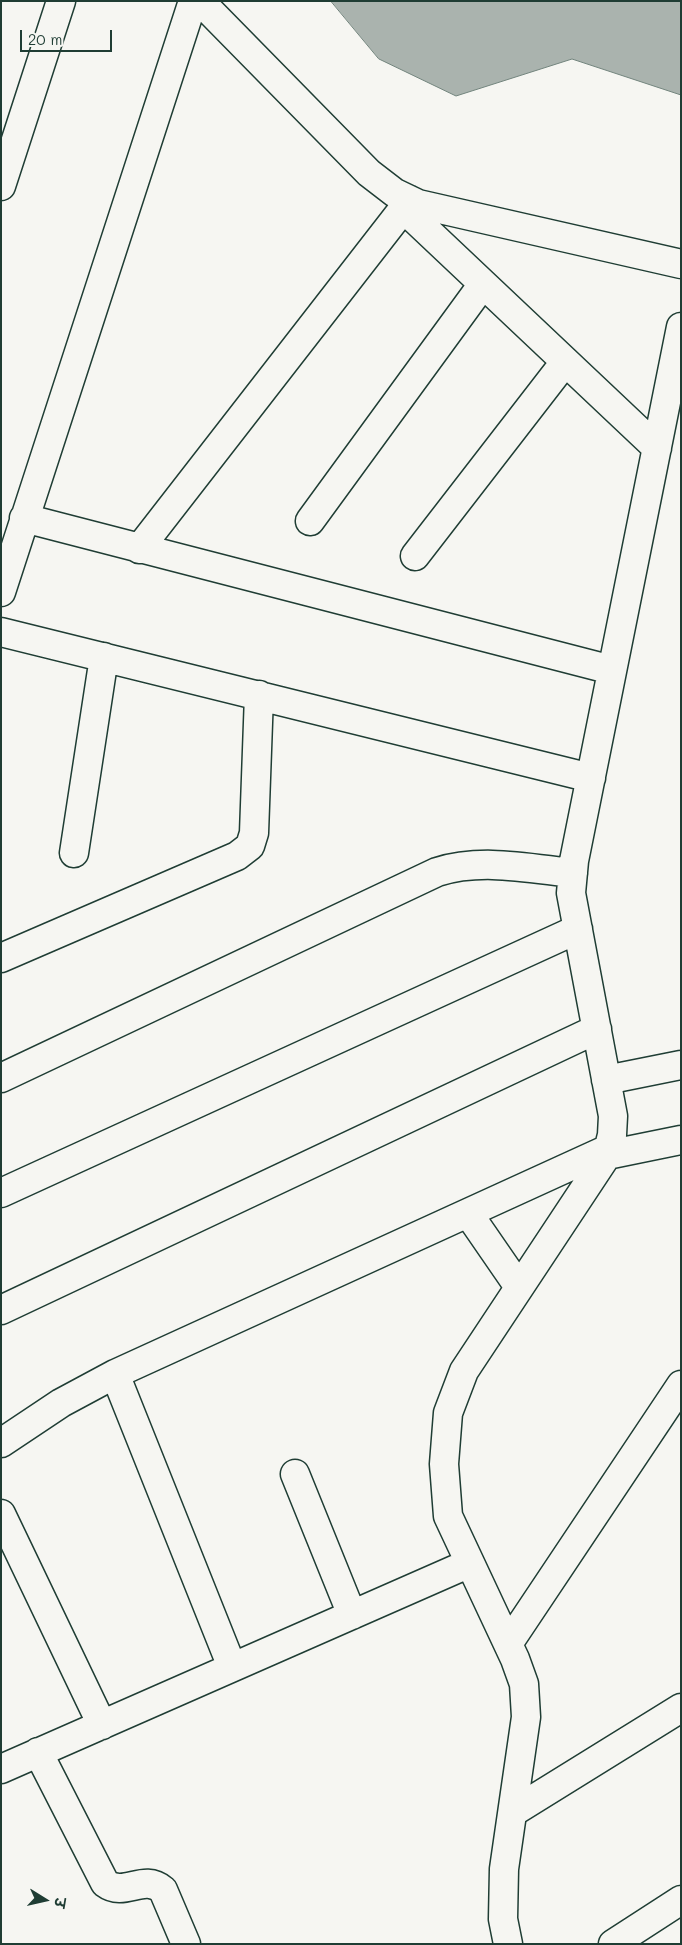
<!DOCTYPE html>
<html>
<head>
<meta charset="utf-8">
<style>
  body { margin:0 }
  #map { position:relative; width:682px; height:1945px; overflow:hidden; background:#f6f6f2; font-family:Mali,"Playpen Sans Deva",sans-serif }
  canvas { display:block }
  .frame { position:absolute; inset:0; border:2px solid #1f3d34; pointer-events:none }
  .north { position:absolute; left:20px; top:1875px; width:50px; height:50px; -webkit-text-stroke:4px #f6f6f2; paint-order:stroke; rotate:100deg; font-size:14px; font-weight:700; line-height:20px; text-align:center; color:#1f3d34 }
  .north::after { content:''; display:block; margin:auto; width:18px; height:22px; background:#1f3d34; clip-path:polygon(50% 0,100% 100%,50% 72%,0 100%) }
  .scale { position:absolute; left:20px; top:30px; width:92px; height:22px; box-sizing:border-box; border:2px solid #1f3d34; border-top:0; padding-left:6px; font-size:15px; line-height:18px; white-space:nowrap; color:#1f3d34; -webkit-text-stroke:4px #f6f6f2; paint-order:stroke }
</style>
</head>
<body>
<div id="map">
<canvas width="682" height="1945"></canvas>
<div class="frame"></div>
<div class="north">उ</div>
<div class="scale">20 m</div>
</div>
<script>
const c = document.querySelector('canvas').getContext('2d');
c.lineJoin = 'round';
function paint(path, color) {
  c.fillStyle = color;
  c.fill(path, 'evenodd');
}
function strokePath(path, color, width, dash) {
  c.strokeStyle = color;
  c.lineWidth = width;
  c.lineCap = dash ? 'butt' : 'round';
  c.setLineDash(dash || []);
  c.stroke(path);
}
const water = new Path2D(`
  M331,1h350v94l-109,-36 -116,37 -77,-37z`);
paint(water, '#aab3ae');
strokePath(water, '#72847d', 1);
const minor = new Path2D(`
  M200,1l169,172 26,20 23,11 263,60
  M1,186l60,-185
  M404,209l253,239
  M24,518l588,152
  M310,521l173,-237
  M139,549l271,-349
  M415,556l150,-194
  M1,592l192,-591
  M1,632l590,146
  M74,853l30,-196
  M1,958l236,-102 13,-10 4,-13 5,-138
  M1,1078l436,-206c44,-14 90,-4 136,1
  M606,1080l75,-15
  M607,1155l74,-15
  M1,1193l577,-264
  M468,1213l51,74
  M1,1310l596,-281
  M115,1374l117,293
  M1,1443l60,-40 54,-29 493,-225
  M295,1474l57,141
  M1,1514l101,211
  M508,1644l173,-259
  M38,1752l67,131c20,15 38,-10 58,7l23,54
  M1,1769l469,-206
  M513,1812l168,-104
  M508,1944l-5,-25 1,-50 22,-152 -2,-33 -9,-25 -67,-143 -4,-52 4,-51 16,-42 143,-216 5,-20 1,-19 -42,-223 3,-32 107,-534
  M613,1944l68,-44`);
strokePath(minor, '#1f3d34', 31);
strokePath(minor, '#f6f6f2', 28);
</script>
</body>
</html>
